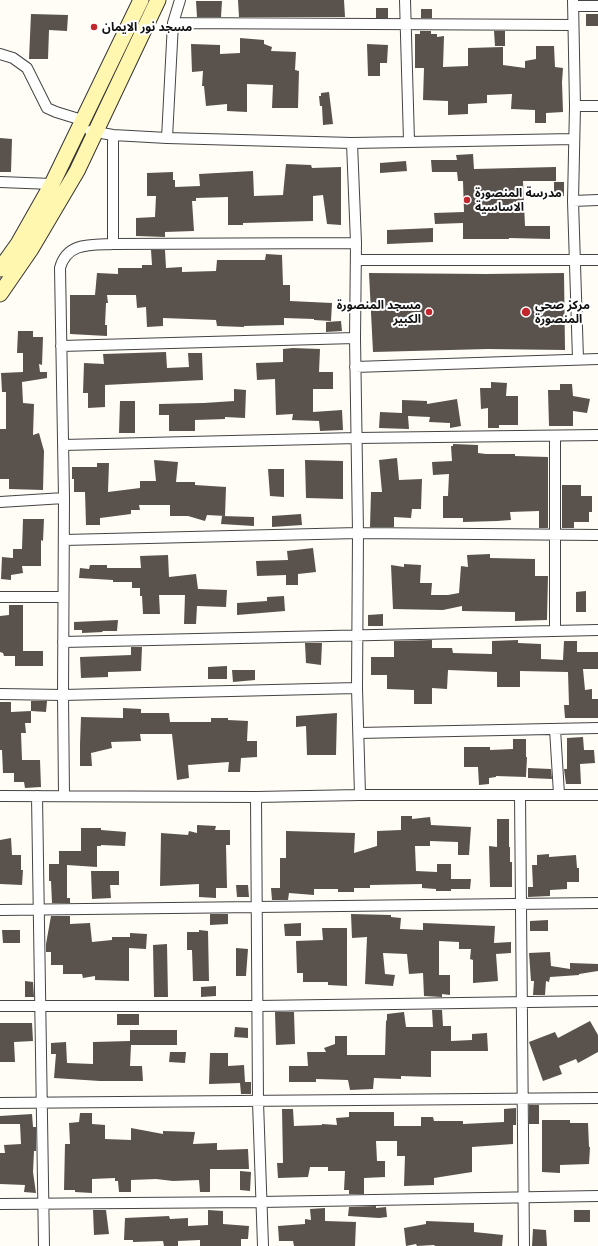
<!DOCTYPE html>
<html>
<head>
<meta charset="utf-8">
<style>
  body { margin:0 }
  canvas { display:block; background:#fffdf5 }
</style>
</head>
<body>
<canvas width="598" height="1246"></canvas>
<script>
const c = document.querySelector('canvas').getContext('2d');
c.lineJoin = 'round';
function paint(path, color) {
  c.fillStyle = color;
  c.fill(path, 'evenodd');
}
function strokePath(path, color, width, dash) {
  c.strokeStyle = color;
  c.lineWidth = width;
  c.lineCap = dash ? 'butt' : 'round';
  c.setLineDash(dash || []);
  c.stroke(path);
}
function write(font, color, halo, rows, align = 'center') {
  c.font = font + ' "Roboto Serif","Noto Sans Arabic",serif';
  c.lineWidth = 4;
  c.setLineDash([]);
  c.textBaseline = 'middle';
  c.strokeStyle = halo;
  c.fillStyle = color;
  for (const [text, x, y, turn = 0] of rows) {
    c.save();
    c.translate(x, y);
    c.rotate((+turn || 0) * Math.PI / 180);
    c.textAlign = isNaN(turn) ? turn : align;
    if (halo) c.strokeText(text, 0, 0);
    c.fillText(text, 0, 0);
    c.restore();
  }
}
paint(new Path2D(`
  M238,0h106l1,17h-106z
  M196,1h26l-1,16h-24z
  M376,8h12v10h-12z
  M421,9h11v9h-11z
  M31,14l37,1 -1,16 -18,-1 -1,29h-19z
  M586,14h12v12h-12z
  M420,31h11v3h6v3l7,-1 -1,31 25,-1v-18l35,-1v18l22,3v-7l11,-2v-13h18l1,21 8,1 -1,14 1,30 -17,1v10h-11v-13l-24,-1 1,-15 -25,1v8l-19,1v10l-20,1v-14l-25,-1 1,-32h-9v-34h5z
  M494,31h11v15h-10z
  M240,38l24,2v4l8,3 -1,4 25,1 -1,18 4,1 -1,37h-26l1,-23 -26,-1v28l-20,-1v-7l-21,2 -2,-20h-2l1,-15 -11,1 -1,-28 29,1v9l20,-1z
  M367,44l21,1 -1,18h-7v13h-12z
  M329,92l4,32 -10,1 -1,-19h-2l-1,-10h2v-3z
  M0,138l12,1 -1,33h-11z
  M473,154l1,15 82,-2v14h-33l2,45h25v13l-41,-1v1h-46v-16l-28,1 -1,-11 30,-1 -1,-31h-5l-1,-9h-25l-1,-12h26l-1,-5z
  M406,161l1,10 -27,2v-10z
  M286,164l25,1 1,3 29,-1v58l-14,-1 -4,-29 -10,1v25l-70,2v2h-15v-28l-32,1v3h-4l2,30 -29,1v5l-29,-1v-18l19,-1 1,-21h-9v-23l26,-1v8h2v7l25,-1 -1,-12 54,-3 1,25 29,-1z
  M554,182h10v14h-10z
  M433,228v14l-46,2v-14z
  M151,250h14l1,18 16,-1v5l34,-1 1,-11h48l1,-6 16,1 1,30h7v16l42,2 -1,18 -17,-1v-1l-30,-1v7l-40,1v1l-27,-1 -1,-6 -53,-2v8l-16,1 -1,-20 -9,1 -1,-13h-29l1,8h-2l-1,22h2v11l-37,-2v-39h25l2,-22 21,1v-6h24v-3h10z
  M369,273l117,1 78,-1 1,77 -77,-1 -115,3z
  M341,321l1,10 -16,1v-10z
  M18,331h15v6h10l-1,28 -3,-1 1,8h7v6l-25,4 1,21 11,1 -1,31 6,-2 5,18 -1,39 -34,-1v-10h-9v-50h6v-37h-4l-1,-19 22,-1v-19h-6z
  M293,348l27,1 -1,23h14v17h-20v23l29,-2 1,20 -23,1 -1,-10 -27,-1 1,-6 -17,1 -1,-36 -18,1 -1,-17 27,-1v-13z
  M166,352l1,16 22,-1 -1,-14h14l1,27 -98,5v22l-17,1v-15h-5l1,-30 20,1 -1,-10z
  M491,382l16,1 -1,13h12v29h-19v3h-11v-20l-7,1 -1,-21h11z
  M560,384h12l1,12 17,3 -3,14 -14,-2v15h-24l-1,-36h12z
  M234,389l12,1 -1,28 -20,-1v2l-30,1v11h-26v-16h-10v-11l45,-1 30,-2z
  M457,399l4,27 -11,2v-5l-21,-1 1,-5 -22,-1 1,13 -30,-1 1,-16 22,1v-13l25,1v3z
  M120,401h15v32h-16z
  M453,444l25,1v8l8,1h29v2l33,1v71h-9v-17l-29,1 1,8 -14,1 -34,1v-4h-20v-22h5l1,-22 -16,1 -1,-13 20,-1 -1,-15h2z
  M397,458l2,22 23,-1 -1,30h-9l-1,9 -17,-1v10h-24l1,-35h11l-3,-32z
  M154,460l24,2 -2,20h19v3l31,2 -1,29 -18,-1 -2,6 -17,-5h-18v-11h-31l1,5h-9v4l-31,4v7h-14l-1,-33h-11v-13h-2v-12h25v-4h12l-1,29 32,-4v-7h16z
  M305,460l38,1v38l-37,-1z
  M268,469h16v28l-14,-1z
  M562,485h19v11h11v16h-3v10h-15v6h-12z
  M301,514l1,11 -30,2v-11z
  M222,516l32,1v9l-33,-2z
  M23,519h21l-1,22 -2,-1v26h-19l1,7 -12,2v5l-10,-1 1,-22 11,1v-9h9z
  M313,548l3,24 -18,2v11h-12v-10l-29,1 -1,-15 32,-1 -1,-9z
  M490,554v4l45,1v17h13l-1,44 -32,1v-9l-53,-1v-5l-19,4 -50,-1 -2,-44 13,2v-3l17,1 -1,18h12l-1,12h17l11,-2 2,-27 7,1 -1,-12z
  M168,555l1,22 27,-3 2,15 29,1 -1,17 -29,-1 -1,18h-12l1,-29h-26l1,19h-17l-1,-18h-2v-8h-8v-6h-19v-2l-34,-2 1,-10 9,1 1,-4h17v3h34l-1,-12z
  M586,591v21h-10v-20z
  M284,596l1,15 -48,4v-12l30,-2v-4z
  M9,605h14v46h20v15h-28v-10h-11l-1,-3 -3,-1v-36l9,-1z
  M383,614v12h-15v-11z
  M118,620l-1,11h-15l1,1 -21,1v-3h-8v-8z
  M432,640v8h20l1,5 39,1v-13l26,-1v3l23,1v15l22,1 1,-19h13v11h21v17h-15l2,21 7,-1v10h6v19h-33l-1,-13h5l-1,-33 -48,-1v16h-23v-15l-49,-2 -1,19 -15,-1v16h-18v-14l-27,-1v-14h-16v-18h23v-16z
  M305,643h17l-1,22 -15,-2z
  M131,647h11l-1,24 -33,1v5l-27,1 -1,-21 51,-2z
  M227,666v13h-19v-12z
  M232,670h23v10l-22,2z
  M31,701h16l-1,11 -15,-1v12h-6l1,10h-5l1,27h18l1,27 -16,1 -1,-6h-10v-9h-11l-1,-23h-2v-48h11v10l20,-1z
  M123,708l18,1v4h28l1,9h41v-4h17v2l20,1 -1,20h10v16l-16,1 -1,14h-12l1,-10 -41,3 1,13 -12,2 -5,-46h-32l1,7 -30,1 1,6 -21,5 1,13h-12v-22l1,-27 42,1z
  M337,713l-1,42h-29l-1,-29 -10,1v-11z
  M583,737l1,13h10l1,13 -15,1 1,20h-15l-2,-15h3v-31z
  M513,739h13v18h1l-1,20 -30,-1v1l-7,1v6l-10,1 -1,-18h-14v-20h26v3l23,-1z
  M528,768l23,1 1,10 -24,-1z
  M401,816h11v3l18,-2 1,8 40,2 -2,28h-11v-13l-28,-1v5h-15l1,25 21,1v-8h14v15h20l-1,10h-19v2h-15v-2l-14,-1v-4l-52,1v3h-16v4h-16v-3h-24v6l-25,-2 -1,7h-16l-1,-12h9v-30h6v-27l69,2 -1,20 23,-7v-15l24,-1z
  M497,819h12v28h1v15h2v25h-22l-1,-41 8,1z
  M197,825l19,1 -1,4h15v15h-4l1,43h-11v10l-17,-1v-13l-39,2 1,-53 27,2 1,-4 8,2z
  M81,828h20v2l25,2 -1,14 -24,-1v1h-4v21l-30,-2v33h3v5h-18l-1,-22h-2v-17h10v-13h22z
  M11,838l1,17h9v15h2l-1,15 -22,-1v-44z
  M549,854v3l27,-2 1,13h2v14h-12v7l-17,1v6l-22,1v-10h5l-1,-22h5v-10z
  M91,871h28v14h-9l1,13 -19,1z
  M236,885h12l1,12h-12z
  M210,914h18v10l-18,1z
  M351,914l40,1v2l10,1 -1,11 23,1v-7l72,3 -1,17 17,-1v11l-15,1 2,27 -25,2v-23l-3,-1 1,-10h-12v-7l-20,-1v34h11v20l-8,-1v3l-18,-1 -1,-23 -14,1 -2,-20 -24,-1 2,21 10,1 -2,11 -28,-2 2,-47 -15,1z
  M51,916h19v8l20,-1 2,19 20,-2v-3h18v-4l17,1 -1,15 -17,-1v33l-34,-1v-4l-12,2 -1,-4h-19v-9h-12v-13h-5v-8z
  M548,920v11h-18v-10z
  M301,923v13h-16l-1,-12z
  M322,928h25v58l-19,-1v-3h-25v-9h-6l-1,-32 27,-1z
  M2,930h18v13h-17z
  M199,930l9,1 1,50h-16l-1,-31h-5v-18h12z
  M167,944l1,53h-14l-1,-52z
  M236,948l12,1 -2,27h-10z
  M550,952l1,14 19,3v-6l28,1v7l-19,3v1l-29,2 -1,5 -3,-1 -1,14h-12l1,-14h-3l-2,-28z
  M25,981l8,1 1,15h-9z
  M216,986v10l-15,1v-10z
  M432,1010h10l1,16h8v15l21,-1v-6l15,-1 1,18h-57v26l-30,-1v3l-27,-1 -1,11 -23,1 -2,-10 -32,-1v3h-27v-16h19l-1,-14h19l-2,-4 11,-4v-8h12v19h38l1,-34 1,-1v-6l17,-2 2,15h27z
  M275,1012h19l1,32 -19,1z
  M117,1014h22v11h-22z
  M590,1021l8,14v17l-20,11 -2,-4 -17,7 3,8 -19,7 -14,-39 26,-10 3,6z
  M0,1023h32l1,18 -19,1 1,20h-15z
  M235,1027l13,1v10l-14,-1z
  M130,1030h47v15h-46l-1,21h12l1,15h-43l-46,-3 2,-24h-5v-11l15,-1 1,21 26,1v-22l37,-1z
  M170,1052h16l-1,11 -16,-1z
  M210,1053h18v13l16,-1 1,17h6v12h-10l-1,-11 -31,1z
  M529,1105h10v19h-10z
  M516,1108v17h-3v19l-41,3v25l-38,6v7l-30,1 1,-30h-8v-15h-21l1,20h8v16l-21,1v16h-15v-4h-5l1,-19h-17v-4h-18l-2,10 -30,1 -1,-15h6l-1,-54h11l1,17 28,-1v-1l15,1 -1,-7 13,-1v-5h45v14h27v-9h12l1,4h29v3l41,-2v-13z
  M80,1113h12v11l13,1v14l26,1v-12l32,6v-3l32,1 -2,12 24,-1v7l31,-1 1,20h-39v23h-10l-1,-12 -26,1 -17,-2 -25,1v12h-12l-1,-11h-3v-3l-23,1v14l-17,-1v-2h-11l1,-46h5l-1,-21 10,-1z
  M32,1114l1,13h3v24h-2l-1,21 3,21 -12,-1 1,-7 -25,-1v-31h5l-1,-8 17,-1 -1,-20h-20v-8z
  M542,1120h28v3h18l1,24h1l-1,17 -29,1v8l-18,-1z
  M240,1171l11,1 -1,19 -10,-1z
  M376,1206v2l10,-1 1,10 -8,1 -31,-2 1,-9z
  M325,1208v13l31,1 -1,24h-61l-1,-5h-14l-1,-15 27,-2v-5l6,1 -1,-11z
  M93,1210h13l3,24 -15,1z
  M208,1210l15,1v13l26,2 -1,13h-7v7h-41v-6l-22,1v5h-14l-1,-5 -30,1v-2h-9l1,-22 44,-2 1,3 18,-1v8l20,-1z
  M574,1210h16v12h-16z
  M426,1221l48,2v9l29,3 -1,11h-67l-1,-1 -17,1 -1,-2 -10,2 -2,-18 22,-4z
  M533,1229l13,1 1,16h-15z`), '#5a524d');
const minor = new Path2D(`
  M405,0l4,141
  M573,0l2,106 -2,95 5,158
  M573,6h25
  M173,23l400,2
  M0,54l13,4 14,10 20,40 9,4 26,8
  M575,106h23
  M90,131l23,4 54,3 185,5 222,-4
  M113,135v109l243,-1
  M167,138l6,-115 7,-23
  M352,143l4,100 -1,95 3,195 -1,155 3,107
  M0,182l52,2
  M573,201l25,-1
  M356,260h242
  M61,346l294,-8
  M355,367l243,-8
  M63,445l294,-7 241,-3
  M0,502l64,-4
  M64,540l294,-7 240,2
  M0,597h63
  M555,630v-194
  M63,642l535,-12
  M0,694l63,1 294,-7
  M555,729l4,65
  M359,733l239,-5
  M520,795l4,451
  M0,796l256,1 104,-2h238
  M37,796l7,450
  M64,796l-1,-101 1,-197 -4,-230c7,-26 31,-23 53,-24
  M256,797l2,305 5,144
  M0,910l598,-7
  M0,1006h258l340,-5
  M0,1103l598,-5
  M0,1204l261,-2 337,-6`);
const secondary = new Path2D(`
  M0,269l18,-25 34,-60 89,-184
  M0,294l31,-45 46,-78 81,-171`);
strokePath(minor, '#444', 12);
strokePath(secondary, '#333', 17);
strokePath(minor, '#fff', 10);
strokePath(secondary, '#fff6b0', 15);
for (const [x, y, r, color] of [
  [94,27,4,"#c4262e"],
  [467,200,4,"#c4262e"],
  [429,312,4,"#c4262e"],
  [526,312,5,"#c4262e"]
]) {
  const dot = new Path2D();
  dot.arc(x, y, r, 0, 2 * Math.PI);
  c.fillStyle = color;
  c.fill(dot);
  strokePath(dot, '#fff', 1.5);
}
write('bold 12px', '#111', '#fff', [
  ["مسجد نور الايمان",102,27],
  ["مدرسة المنصورة",475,193],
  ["الاساسية",475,207],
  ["مسجد المنصورة",421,305,"right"],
  ["الكبير",421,319,"right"],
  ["مركز صحي",535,305],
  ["المنصورة",535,319]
], 'left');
</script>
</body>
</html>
